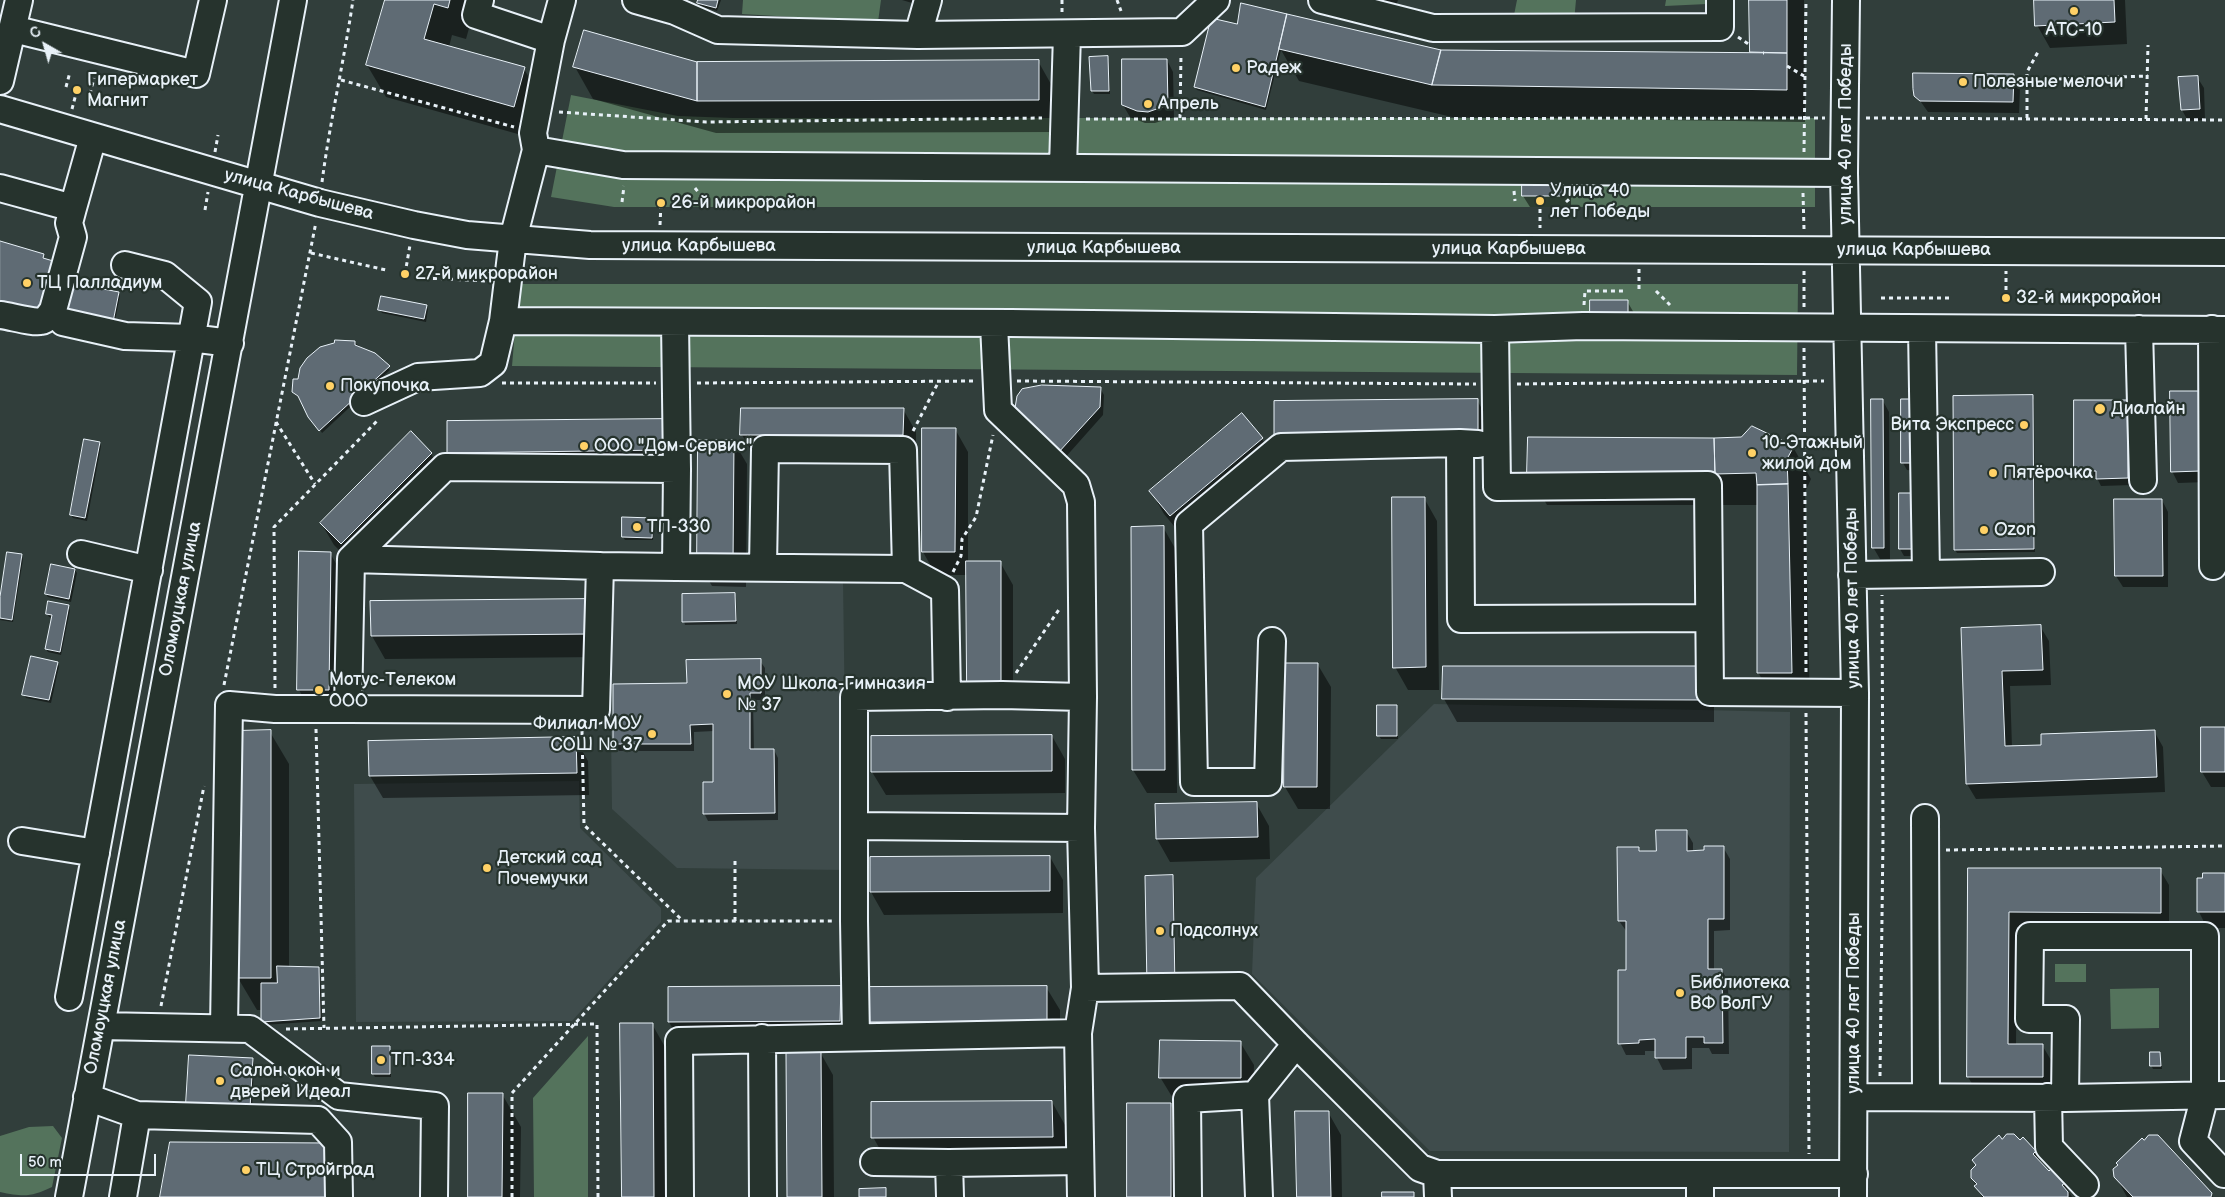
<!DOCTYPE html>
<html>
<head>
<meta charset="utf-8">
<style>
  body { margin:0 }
  #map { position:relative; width:2225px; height:1197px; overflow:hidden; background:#313e3b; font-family:"Balsamiq Sans",sans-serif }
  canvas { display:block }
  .north { position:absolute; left:20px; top:20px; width:50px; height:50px; -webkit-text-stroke:4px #26332d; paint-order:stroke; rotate:322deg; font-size:14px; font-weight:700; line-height:20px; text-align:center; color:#e8f1f8 }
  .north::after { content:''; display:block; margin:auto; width:18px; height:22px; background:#e8f1f8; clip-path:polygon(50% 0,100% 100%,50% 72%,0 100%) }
  .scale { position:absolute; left:20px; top:1154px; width:136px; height:22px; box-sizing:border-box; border:2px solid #e8f1f8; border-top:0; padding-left:6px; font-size:15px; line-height:18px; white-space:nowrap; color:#e8f1f8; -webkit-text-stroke:4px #26332d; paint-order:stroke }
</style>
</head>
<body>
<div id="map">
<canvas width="2225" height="1197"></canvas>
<div class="north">С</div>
<div class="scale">50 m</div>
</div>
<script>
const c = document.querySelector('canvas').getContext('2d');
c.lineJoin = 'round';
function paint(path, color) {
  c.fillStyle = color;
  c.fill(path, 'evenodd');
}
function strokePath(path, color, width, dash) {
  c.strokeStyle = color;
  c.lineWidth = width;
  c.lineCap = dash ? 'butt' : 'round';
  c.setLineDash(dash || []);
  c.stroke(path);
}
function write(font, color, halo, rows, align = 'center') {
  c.font = font + ' "Balsamiq Sans",sans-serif';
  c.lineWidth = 4.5;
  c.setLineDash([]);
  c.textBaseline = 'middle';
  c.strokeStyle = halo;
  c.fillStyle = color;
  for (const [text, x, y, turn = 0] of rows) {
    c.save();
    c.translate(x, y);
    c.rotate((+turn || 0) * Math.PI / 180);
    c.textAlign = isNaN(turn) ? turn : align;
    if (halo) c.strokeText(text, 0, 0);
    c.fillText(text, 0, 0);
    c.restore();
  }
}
paint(new Path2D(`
  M609,578l234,2 4,290 -170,-2 -65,-59z
  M1434,704l356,8 -1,440 -359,-1 -178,-177 4,-96z
  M579,781l1,47 81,80v14l-89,99 -216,1 -2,-238z`), '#3f4c4c');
paint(new Path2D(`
  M743,0h138l-3,22 -136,-8z
  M1517,0h59l-2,22 -61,-2z
  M1666,0h41v4l-42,2z
  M571,95l107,21 55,2h1082v89h-1201l-63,-10z
  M519,284h1279l-1,91 -1285,-9z
  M2055,964h31v18h-31z
  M2159,988v40l-48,1 -1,-40z
  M588,1036v161h-54l-1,-99z
  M53,1126l9,12 -10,49c-21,10 -28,10 -52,5v-56l29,-9z`), '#54735c');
paint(new Path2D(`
  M386,0h91l-11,39 -14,-4 -3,12 75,22 19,32 -11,37 -146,-41 -19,-32z
  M699,0h22l-4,11 -17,-5z
  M902,0h10v3z
  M1380,0h18l-2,6z
  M1751,0h53l1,122 -353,-5 -153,-36 -18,-31 -15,60 -69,-20 -2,-3 42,-61 5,-21 198,46 311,3z
  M2036,0h89l2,44 -77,4 -13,-23z
  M1107,58l2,3 1,33h-16l-2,-3z
  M1167,60l6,12 1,45 -19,6h-10l-15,-6 -7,-12z
  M1038,61l18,32 1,39 -341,1 -123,-34 -18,-32 122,-4z
  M2013,75l7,12 -1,26 -91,-1 -12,-17z
  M2197,77l7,11 1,32 -17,1 -6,-11z
  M1564,186l7,11v10h-41l-7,-11z
  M62,283l56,10 2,3 -7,34z
  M1627,301l7,12v12h-36z
  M426,306l2,3 -2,13 -44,-9 -2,-3z
  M354,342l36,28 -68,63 -21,-34 -8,-7 6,-11 36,-37z
  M1032,387l68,1 4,7 -1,20 -40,45 -42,-41 -5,-11 7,-18z
  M2171,392l36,90 -29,1 -6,-12z
  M2032,397l2,3 1,152 -78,1 -2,-3z
  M1477,400l13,23 1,34 -203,2z
  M1902,400l15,71 -10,-1 -4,-7z
  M1883,401l6,11 1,147h-10l-7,-12z
  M2076,402l56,7v76l-31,1 -4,-8h-17l-4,-8z
  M903,409l13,23v26l-161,-1 -13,-22z
  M1241,415l21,24 13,23 -91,76 -20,-24 -13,-23z
  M955,429l13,23v111l32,-1 13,23v121h-32l-13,-131h-32l-13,-23z
  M411,433l20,21 13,22 -89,90 -21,-21 -13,-22z
  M734,442l13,22 -1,123 -34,-1 -13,-22z
  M99,443l2,3 -14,75 -14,-3 -2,-3z
  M678,443v30l-217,2 -13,-23z
  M1793,447l18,32 -6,13 5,213h-34l-18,-33v-167h-211l-18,-32z
  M1900,494l17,62h-13l-4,-7z
  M1424,498l13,23 2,169h-31l-13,-23z
  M2162,500l6,12v75h-45l-7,-11z
  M652,519l2,3 -1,18h-28l-2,-3z
  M1163,527l13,23 1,243h-30l-14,-23 -1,-242z
  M330,553l13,23 -1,137h-30l-13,-23z
  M21,555l2,4 -10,63 -13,-2v-15z
  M75,570l2,3 -6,29 -23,-5 -2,-3z
  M734,594l2,3 1,27 -52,1 -1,-4z
  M589,601l13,56 -217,2 -13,-23z
  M68,606l2,4 -9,45 -13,-3 -2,-3 7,-31 -4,-1 -2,-4z
  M2040,626l9,15 2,44 -41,1 2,61 30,-1 112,-15 9,16 2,45 -189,7 -9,-15 -5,-155z
  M760,661l5,7v32h-12l1,51 20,-1 4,8v62l-70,1 -4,-8 10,-30v-52l-20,1v19h-75l-4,-7 73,-60z
  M57,663l2,3 -8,37 -25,-5 -2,-4z
  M1318,665l13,22 -1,122h-32l-13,-22z
  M1444,667l270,23v32h-257l-13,-23z
  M1396,706l2,3v30h-17l-2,-3z
  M2225,728v59h-14l-9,-15z
  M270,732l19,32v204h29l2,3 2,50 -58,4 -2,-15h-5l-19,-32z
  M1052,736l13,23v34l-179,2 -14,-23v-34z
  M575,738l13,23 1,34 -206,3 -13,-22z
  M1256,803l13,23 1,33 -100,3 -13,-23z
  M1686,831l7,12v9l30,-5 7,12v71l-16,1v40l8,-1 6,12 1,72h-17l-3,-6h-17v21l-29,1 -6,-12 -1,-7h-11v4h-19l-6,-12 7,-72v-39l-8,-11v-73h20l2,4h16z
  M1050,857l13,23v33l-179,2 -13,-23z
  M1970,869l190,1 9,15v43l-152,-1 -1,118h26l9,15v32h-74l-9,-15z
  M2225,875v53h-18l-8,-16v-32z
  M1173,876l1,4 2,109 -26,1z
  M840,987l13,23v34l-171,1 -13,-23v-34z
  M1046,987l14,23v33l-179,2 -13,-23z
  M652,1024l13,23 2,150h-44z
  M1240,1042l14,23 -1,36 -79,-1 -14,-23z
  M373,1047h16l2,4v26h-16l-2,-3z
  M820,1052l13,23 1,122h-46z
  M2160,1053l2,16h-9l-2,-4z
  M252,1059l2,4 -2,47 -63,-3z
  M502,1094l19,33 -1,70h-51z
  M1052,1102l13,23v34l-179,1 -13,-23z
  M1170,1104l13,23v70h-54z
  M1328,1112l13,23 1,62h-44z
  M2023,1139l12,13 10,17 19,14 8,14h-90l-10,-19 30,-37 18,1z
  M2144,1142l67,52 2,3h-86l-11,-20z`), '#0007');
const building = new Path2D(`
  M385,0h65l-2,8 -14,-4 -10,35 101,28 -11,40 -148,-42z
  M698,0h20l-2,8 -19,-5z
  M1749,0h38v53l-37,-1z
  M2034,0h80l1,22 -80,4z
  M1241,3l46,11 -22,93 -71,-20 17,-69 26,6z
  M1287,14l154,36 -9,35 -153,-36z
  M584,30l113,32v39l-124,-34z
  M1441,50l346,3v37l-355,-5z
  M1108,56l1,35h-18l-2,-34z
  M1122,59h45l1,46 -20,7 -11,-1 -15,-6z
  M1039,60v40l-342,1v-39z
  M1913,73l101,1 -1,28 -93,-1 -6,-5 -1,-7z
  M2198,76l2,33 -19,1 -3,-33z
  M1522,184l43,1v11h-43z
  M0,241l44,13 -1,4 17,5 -16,53 -44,-13z
  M61,281l58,11 -7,35 -57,-10z
  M381,296l46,9 -3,14 -46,-9z
  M1590,300h38v14h-38z
  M335,340l20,1v4l20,8 15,13 -71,65 -11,-14 -10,-21 -6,-4 1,-13h5l2,-11 7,-10 13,-11 14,-4z
  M1042,385l59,2 -1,20 -42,46 -43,-45 2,-12 5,-7z
  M2170,391h30l1,80 -30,1z
  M2033,395l1,154 -80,1 -1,-154z
  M1478,399v36l-204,2v-36z
  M1871,399h12l1,149h-12z
  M1901,399h12v64h-12z
  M2074,400h54v78l-32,1v-8h-22z
  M741,408h163l-1,27h-163z
  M1242,413l21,25 -93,78 -21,-25z
  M665,419l1,31 -219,3v-32z
  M1752,426l42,20 -7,13 1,25 -31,1 -1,-12 -41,1 -1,-36 27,-1z
  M922,428h34l-1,124h-33z
  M411,431l21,22 -91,91 -21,-21z
  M1528,437l186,1 1,36h-188z
  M84,439l16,3 -15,76 -15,-3z
  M698,440h36l-1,124h-36z
  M1788,484l4,189h-35v-188z
  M1899,493h15v56h-15z
  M1392,497h33l1,170 -33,1z
  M2114,499h48l1,77h-48z
  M622,517l31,1 -1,20 -30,-1z
  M1164,526l1,244h-33l-1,-243z
  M299,551l32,1 -2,138h-32z
  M7,552l15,2 -10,66 -12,-2v-21z
  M966,561h35v122h-34z
  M51,564l24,5 -6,30 -24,-5z
  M735,593l1,28 -54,1v-28z
  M589,599l1,35 -219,2 -1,-35z
  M48,601l21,4 -9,47 -15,-3 7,-34 -6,-1z
  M2041,625l2,45 -41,1 3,75 36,-1v-11l114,-4 2,47 -191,7 -5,-156z
  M31,656l27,6 -9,38 -27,-5z
  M761,659v34h-11v56h24l1,64 -72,1v-32h10v-58l-23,1 1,19h-78v-60l74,-1 -1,-23z
  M1285,663h33l-1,124h-33z
  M1443,666h259v34l-260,-1z
  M1377,705h20v31h-20z
  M2201,727h24v45h-24z
  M271,730v248h-34l-1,-247z
  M1052,735v36l-181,1v-36z
  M576,737l1,36 -208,3 -1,-35z
  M1257,802l1,35 -102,2 -1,-35z
  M1656,830h31v21l17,-1v-4h20v73h-16v50h14l1,74h-19v-6h-18v21h-31v-19l-16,1v3l-21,1v-74h8v-49h-8l-1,-74h22v4h17z
  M1050,856v35l-180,1v-35z
  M1968,868h193v45l-152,-1 -1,132h35v33h-76z
  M2203,873h22v39h-28v-34h5z
  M1173,875l2,111 -28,1 -2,-111z
  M277,966l42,1 1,51 -59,4v-39h16z
  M841,986l-1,35 -172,1v-35z
  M1047,986v35l-180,1 -1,-35z
  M620,1023h33l1,174h-32z
  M1160,1040l81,1v37h-82z
  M372,1046h18v28h-18z
  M821,1051l1,146h-35l-1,-145z
  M2150,1052h10l1,14h-11z
  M189,1055l64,3 -3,50 -64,-4z
  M468,1093h35l-1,104h-34z
  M1052,1101l1,36 -182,1v-36z
  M1127,1103h44v94h-44z
  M1295,1111h34l2,86h-34z
  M2007,1134h7l6,6 3,-3 13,14 -3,3 16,17 3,-3 13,15 -3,2 6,7v5h-84l-10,-11 3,-2 -6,-6v-8l5,-5 -4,-5 27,-25 3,4z
  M2149,1135h9l54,58 -1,4h-78l-19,-20 -1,-8 5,-4 -2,-2 26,-25 2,2z
  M170,1142l157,1 -1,54h-166z
  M886,1188v9h-27v-8z
  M1382,1192h32v5h-32z`);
paint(building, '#5f6b74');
strokePath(building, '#e8f1f8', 1);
const minor = new Path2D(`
  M480,0l-4,15 75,25
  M562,0l-11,40 -18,93 3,17 -23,89 -10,82 508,2 484,6 88,-3 642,4
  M636,0l39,11 43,19 200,5 264,-3 34,-32
  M1322,0l111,28 287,-1v-27
  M1846,0l-2,173 11,520 -2,504
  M13,29l183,45 17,-74
  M918,35l10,-35
  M0,81l19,-81
  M0,109l320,94 94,22 53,10 123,10 1635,7
  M536,150l87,15 1221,8
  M1063,167l4,-133
  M0,188l73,20 20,-71
  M0,315c10,1 33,8 41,6 6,-1 9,-7 12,-11l20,-73 -4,-14 4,-15
  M63,322l62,14 66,2 39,5
  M994,324l4,86 78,75 5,17 2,195 -2,131
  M1495,329l2,158 211,-2 2,207 145,1
  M2139,329l4,151
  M2212,329l1,237
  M364,402l54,-25 62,-4 13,-10 10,-42
  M1478,444l-18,-1 1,176 248,-1
  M81,554l68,16
  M351,559l249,7
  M676,567l230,2 39,21 2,107
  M763,567l2,-118 138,1 3,119
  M1926,574l115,-2
  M1852,575l74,-1 -4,-245
  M1272,641l-4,141h-74l-5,-258 92,-77 179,-4
  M348,709l248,1 4,-144 76,1 1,-98
  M1925,818l1,279
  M854,826l227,2 4,160 155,-2 56,58 124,124 17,6h417
  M22,841l74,12
  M69,997l129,-695 -33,-27 -40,-10
  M101,1026l149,3 89,67 96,10 -1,91
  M224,1028l5,-323 46,4h73l3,-150 94,-92 232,2 -2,-147
  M856,1037l-2,-116v-224l148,-2 81,2
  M762,1038l1,159
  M1255,1095l41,-51
  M87,1097l50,18 -14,82
  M1854,1097l211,1 160,-3
  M2048,1097l1,50 36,38
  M2065,1098l1,-79h-37l1,-83h175v159l-12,46 31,33
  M137,1115l181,5 20,22 1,55
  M874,1162l75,1 131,-2
  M949,1163l1,34
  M1437,1174l1,23
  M69,1197l224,-1197
  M680,1197l-1,-156 399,-8
  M1081,1197l-3,-164 7,-45
  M1188,1197l-1,-98 68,-4 4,102
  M1700,1197v-23`);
strokePath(minor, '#e8f1f8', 30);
strokePath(new Path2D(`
  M1117,0l4,11
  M1062,12v-12
  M1738,37l12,8
  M1763,53h1
  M1787,66l17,10
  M341,80l173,47
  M2027,80l121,-4
  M66,87l4,-15
  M90,94l4,-16
  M72,109l5,-19
  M559,112l147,10 336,-4
  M1180,118l1,-64
  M1866,118l359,2
  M2027,118v-46l12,-22
  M1086,119l739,-1
  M2146,119l2,-74
  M215,152l3,-17
  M1804,152l2,-152
  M322,182c8,-61 22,-121 31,-182
  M695,188l12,15
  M1514,191l1,10
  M1803,193l1,36
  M1540,201v27
  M622,202l2,-16
  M1566,202l9,-8
  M205,210l3,-18
  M660,225l1,-22
  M311,253l75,17
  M1639,269v22
  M405,274l5,-29
  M425,278l62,3
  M1656,291l14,14
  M1881,298h70
  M2006,298v-27
  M1584,305l1,-14h38
  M1804,307v-36
  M1804,348l2,324
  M1017,381l459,3
  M502,383h154
  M697,383l279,-2
  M1517,384l307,-3
  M276,422l39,62
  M913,431l26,-50
  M953,572l8,-16 1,-17 14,-22 17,-82
  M1016,673l44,-65
  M224,685l92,-463
  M275,688l-1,-161 103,-106
  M1806,713l3,441
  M316,729l8,299
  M582,731l2,94 98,95
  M1946,850l279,-4
  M735,921v-61
  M161,1006l43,-220
  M286,1029l311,-5 1,173
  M1880,1076l3,-238 -1,-243
  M512,1197v-104l156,-172h165`), '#e8f1f8', 3, [4, 4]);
strokePath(minor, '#26332d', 26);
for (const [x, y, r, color] of [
  [2074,11,5,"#ffd166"],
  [1236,68,5,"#ffd166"],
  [1963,82,5,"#ffd166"],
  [77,90,5,"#ffd166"],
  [1148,104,5,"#ffd166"],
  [1540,201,5,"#ffd166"],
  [661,203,5,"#ffd166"],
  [405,274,5,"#ffd166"],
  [27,283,5,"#ffd166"],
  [2006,298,5,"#ffd166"],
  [330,386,5,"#ffd166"],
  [2100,409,6,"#ffd166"],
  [2024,425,5,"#ffd166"],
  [584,446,5,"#ffd166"],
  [1752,453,5,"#ffd166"],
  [1993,473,5,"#ffd166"],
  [637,527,5,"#ffd166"],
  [1984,530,5,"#ffd166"],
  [319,690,5,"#ffd166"],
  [727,694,5,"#ffd166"],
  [652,734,5,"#ffd166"],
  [487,868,5,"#ffd166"],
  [1160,931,5,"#ffd166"],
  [1680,993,5,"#ffd166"],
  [381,1060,5,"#ffd166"],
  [220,1081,5,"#ffd166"],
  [246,1170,5,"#ffd166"]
]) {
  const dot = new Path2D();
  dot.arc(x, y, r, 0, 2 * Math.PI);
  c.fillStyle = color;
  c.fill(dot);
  strokePath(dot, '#26332d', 2);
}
write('18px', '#e8f1f8', '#26332d', [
  ["АТС-10",2074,30,"center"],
  ["Радеж",1246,68],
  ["Гипермаркет",87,80],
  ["Магнит",87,101],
  ["Полезные мелочи",1973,82],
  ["Апрель",1158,104],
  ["Улица 40",1550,191],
  ["лет Победы",1550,212],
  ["26-й микрорайон",671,203],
  ["27-й микрорайон",415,274],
  ["ТЦ Палладиум",37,283],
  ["32-й микрорайон",2016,298],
  ["Покупочка",340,386],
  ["Диалайн",2111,409],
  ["Вита Экспресс",2014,425,"right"],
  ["10-Этажный",1762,443],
  ["жилой дом",1762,464],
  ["ООО \"Дом-Сервис\"",594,446],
  ["Пятёрочка",2003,473],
  ["ТП-330",647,527],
  ["Ozon",1994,530],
  ["Мотус-Телеком",329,680],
  ["ООО",329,701],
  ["МОУ Школа-Гимназия",737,684],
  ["№ 37",737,705],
  ["Филиал МОУ",642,724,"right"],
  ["СОШ № 37",642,745,"right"],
  ["Детский сад",497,858],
  ["Почемучки",497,879],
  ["Подсолнух",1170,931],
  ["Библиотека",1690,983],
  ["ВФ ВолГУ",1690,1004],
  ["ТП-334",391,1060],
  ["Салон окон и",230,1071],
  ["дверей Идеал",230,1092],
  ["ТЦ Стройград",256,1170]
], 'left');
write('18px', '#e8f1f8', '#26332d', [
  ["улица 40 лет Победы",1846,134,-90],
  ["улица Карбышева",299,195,15],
  ["улица Карбышева",699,246],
  ["улица Карбышева",1104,248],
  ["улица Карбышева",1509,249],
  ["улица Карбышева",1914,250],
  ["улица 40 лет Победы",1853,598,-91],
  ["Оломоуцкая улица",181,599,-79],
  ["Оломоуцкая улица",106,997,-79],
  ["улица 40 лет Победы",1854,1003,-90]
]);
</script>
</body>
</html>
